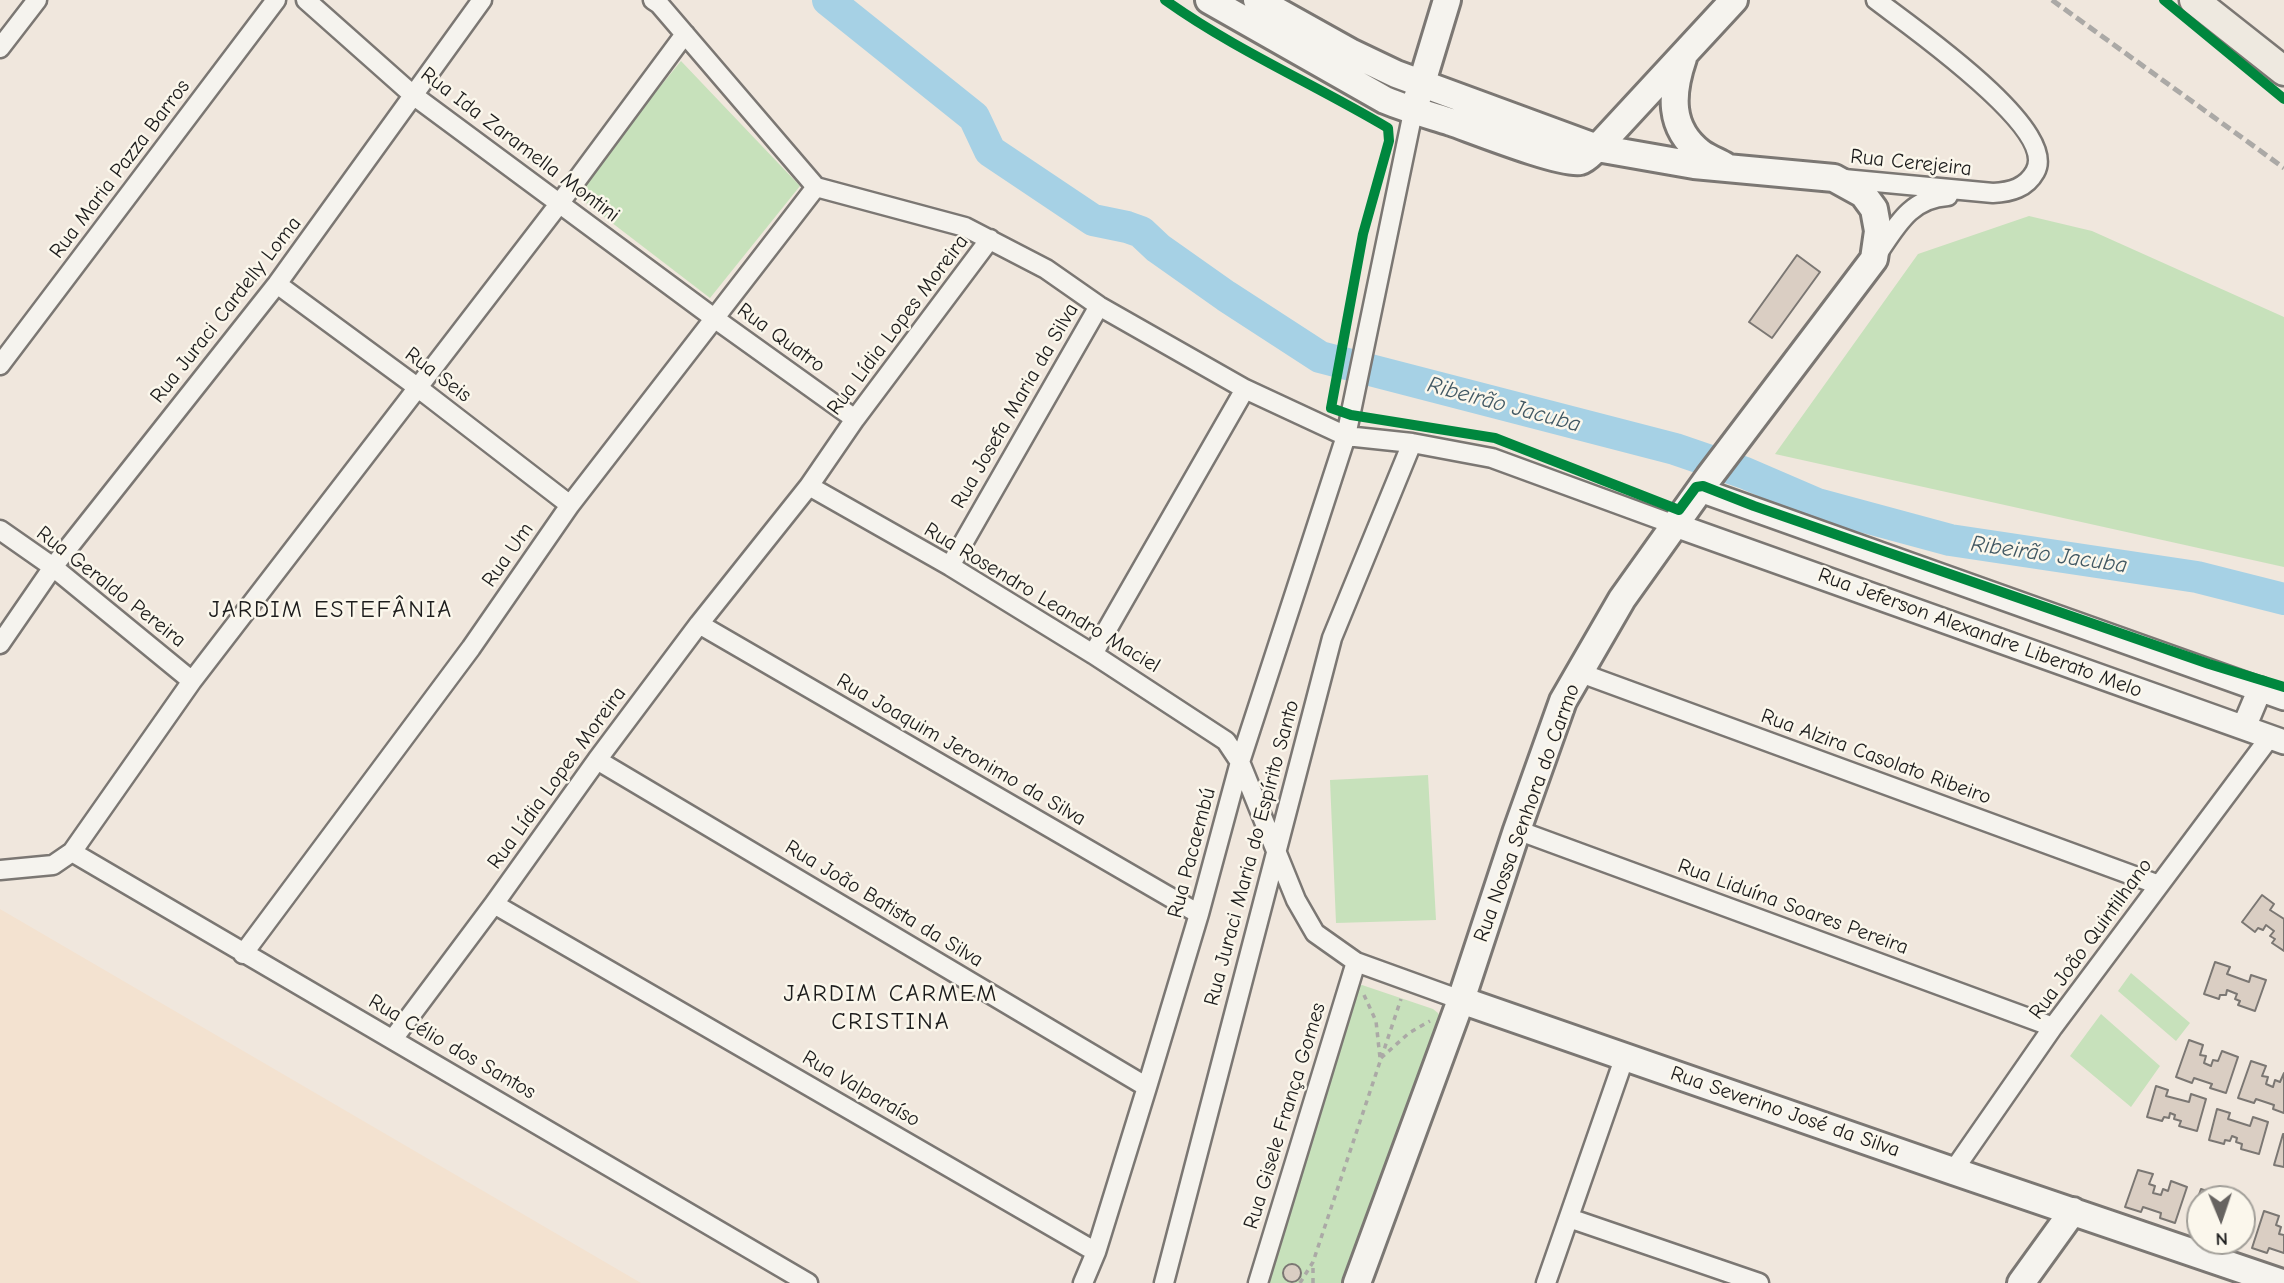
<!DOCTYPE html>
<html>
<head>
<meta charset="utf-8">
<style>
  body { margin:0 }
  #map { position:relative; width:2284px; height:1283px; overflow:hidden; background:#f0e7dd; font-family:"Comic Neue",sans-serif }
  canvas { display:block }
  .north { position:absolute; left:2186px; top:1185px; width:70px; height:70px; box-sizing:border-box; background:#fbf7ec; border:2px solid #a29f99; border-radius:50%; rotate:178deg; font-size:19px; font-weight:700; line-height:28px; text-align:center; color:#1c1c1c }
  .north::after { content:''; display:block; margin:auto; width:24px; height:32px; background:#666360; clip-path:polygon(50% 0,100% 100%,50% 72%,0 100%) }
</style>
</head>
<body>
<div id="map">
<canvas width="2284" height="1283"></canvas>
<div class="north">N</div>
</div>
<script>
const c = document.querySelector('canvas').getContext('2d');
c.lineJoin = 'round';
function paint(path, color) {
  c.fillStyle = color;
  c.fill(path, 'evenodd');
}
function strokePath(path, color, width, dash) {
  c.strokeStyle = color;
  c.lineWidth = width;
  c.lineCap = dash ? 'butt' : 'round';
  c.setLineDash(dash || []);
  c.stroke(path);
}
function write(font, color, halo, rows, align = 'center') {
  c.font = font + ' "Comic Neue",sans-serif';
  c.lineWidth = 5;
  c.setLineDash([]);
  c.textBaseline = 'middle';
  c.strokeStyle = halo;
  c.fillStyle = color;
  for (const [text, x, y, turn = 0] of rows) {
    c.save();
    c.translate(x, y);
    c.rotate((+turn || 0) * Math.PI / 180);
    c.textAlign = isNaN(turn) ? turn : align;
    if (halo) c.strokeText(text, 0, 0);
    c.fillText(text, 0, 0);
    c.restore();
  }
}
paint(new Path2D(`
  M0,909l641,374h-641z`), '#f3e2d0');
paint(new Path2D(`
  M681,61l119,125 -90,112 -137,-105z
  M2029,216l63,15 192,86v250l-509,-113 143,-200z
  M1428,775l8,145 -100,3 -6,-143z
  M2131,973l59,50 -14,18 -58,-50z
  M1362,985l71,24 5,4 2,5 -90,265h-84l91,-297z
  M2101,1014l59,52 -29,41 -61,-51z`), '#c7e1bb');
strokePath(new Path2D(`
  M828,0l146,117 16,34 103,69 34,7 14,5 17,16 68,48 94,61 355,92 70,24 72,31 133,36 247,37 87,22`), '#a6d1e5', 32);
const building = new Path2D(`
  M1797,255l23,17 -48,66 -23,-16z
  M2262,895l12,9 -4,6 14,9v32l-12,-8 3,-4 -5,-3 4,-5 -8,-6 -3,5 -5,-2 -3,4 -13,-10z
  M2215,962l15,5 -3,7 22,8 2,-7 15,5 -11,31 -17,-6 2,-4 -5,-2 2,-5 -10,-4 -1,5h-6l-1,4 -15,-5z
  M2189,1040l14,5 -3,10 6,1 -2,7 7,3 2,-6 5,1 4,-10 16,6 -12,36 -16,-5 2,-4 -18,-6 -2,5 -16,-6z
  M2251,1061l15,5 -4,10 6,1 -2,7 7,3 2,-7 5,2 4,-9v40l-11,-4 1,-4 -18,-6 -2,4 -16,-5z
  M2156,1086l12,4 -2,6 23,6 2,-8 15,5 -9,32 -18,-5 2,-5 -7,-2 1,-4 -5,-2 -1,5 -5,-1 -2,4 -15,-4z
  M2217,1109l13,4 -2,6 22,7 3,-9 15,5 -9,32 -18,-5 1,-5 -6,-2 1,-4 -5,-2 -2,5 -5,-1 -1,4 -15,-4z
  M2283,1134h1v33l-10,-2z
  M2138,1170l15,4 -4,10 6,2 -2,7 8,2 2,-6 5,2 3,-10 16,6 -12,36 -15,-5 1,-5 -18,-6 -2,5 -16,-5z
  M2201,1189l14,5 -1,5h-14v31l-12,-4z
  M2242,1203l8,3 -8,24z
  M2264,1211l15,5 -3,9 5,2 -2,7 5,1v18l-15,-5 -2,5 -15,-5z
  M1283 1273a9 9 0 1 1 18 0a9 9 0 1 1-18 0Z`);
paint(building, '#dacec3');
strokePath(building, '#7b7773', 2);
const minor = new Path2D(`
  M306,0l107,95 301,223 141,101
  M653,0l6,4 157,183 149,40 81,42 53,37 146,83 101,47 66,7 80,15 183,67
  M0,48l37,-48
  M1844,179l149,14c18,-1 33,-5 42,-21 25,-43 -128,-148 -159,-172
  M1878,253c19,-28 33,-55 70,-57
  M277,284l140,103 153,118
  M0,365l276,-365
  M809,486l141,80 143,88 133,87 14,21 56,138 19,33 41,29 105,38
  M0,530l53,37 139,114
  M950,566l149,-260
  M699,624l500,290
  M0,644l53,-77 224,-283 205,-284
  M1093,654l152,-265
  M1578,672l581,213
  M597,760l550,327
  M1517,830l536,197
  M72,852l736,431
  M0,870l53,-5 19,-13 120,-171 367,-477 126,-170
  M494,904l602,348
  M243,954l228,-306 99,-143 246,-318
  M393,1039l101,-135 103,-144 102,-136 110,-138 46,-67 135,-180
  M1953,1171l100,-144 217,-290
  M1569,1218l190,65
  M1083,1283l13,-31 51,-165 52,-173 41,-152 106,-326 67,-324
  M1164,1283l168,-645 80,-195
  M1258,1283l98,-321
  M1546,1283l79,-227`);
const tertiary = new Path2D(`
  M1700,490l584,208
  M1675,525l609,217
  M2244,727l16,-38`);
const secondary = new Path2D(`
  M1209,0l176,100c22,9 44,15 66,22 23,8 111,43 129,39 7,-2 12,-9 17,-13l137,-148
  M1257,0l95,53 44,21 201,74 97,17 140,13 29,16 11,15 4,22 -4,28 -165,218 -87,122 -59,102 -46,129 -56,170 -104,283
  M1683,58c-12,35 -15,70 18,95 7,5 17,9 24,13
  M1417,99l30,-99
  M1461,1000l492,171 329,112
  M2021,1283l52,-72`);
const primary = new Path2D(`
  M2194,0l90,71`);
strokePath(minor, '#7b7773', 23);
strokePath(tertiary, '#7b7773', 28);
strokePath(secondary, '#7b7773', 32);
strokePath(primary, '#7b7773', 33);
strokePath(new Path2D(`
  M1364,995l12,26 4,37
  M1381,1058l28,-25 21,-12
  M1300,1283l13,-21 88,-263
  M1313,1283v-19`), '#aba9a6', 3.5, [5, 5]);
strokePath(minor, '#f5f3ee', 18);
strokePath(tertiary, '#f5f3ee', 23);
strokePath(secondary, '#f5f3ee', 26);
strokePath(primary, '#eee9e0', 28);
strokePath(new Path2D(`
  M2052,0l232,168`), '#aba9a6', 5, [10, 5]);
strokePath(new Path2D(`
  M1165,0c70,50 149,84 223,128l1,13 -26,93 -32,174 20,7 144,23 184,72 17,-23 7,-1 51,20 455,158 75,23
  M2164,0l120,99`), '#00873e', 10);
write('21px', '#1c1c1c', '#fbf7ec', [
  ["Rua Ida Zaramella Montini",520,145,37],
  ["Rua Cerejeira",1911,163,6],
  ["Rua Maria Pazza Barros",120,169,-53],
  ["Rua Juraci Cardelly Loma",226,310,-52],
  ["Rua Lídia Lopes Moreira",898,325,-53],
  ["Rua Quatro",781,338,36],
  ["Rua Seis",438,375,37],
  ["Rua Josefa Maria da Silva",1015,406,-60],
  ["Rua Um",508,555,-55],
  ["Rua Geraldo Pereira",111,587,38],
  ["Rua Rosendro Leandro Maciel",1042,598,31],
  ["Rua Jeferson Alexandre Liberato Melo",1980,633,20],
  ["Rua Joaquim Jeronimo da Silva",961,750,30],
  ["Rua Alzira Casolato Ribeiro",1876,757,20],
  ["Rua Lídia Lopes Moreira",557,778,-54],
  ["Rua Nossa Senhora do Carmo",1527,813,-70],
  ["Rua Pacaembú",1192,853,-75],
  ["Rua Juraci Maria do Espírito Santo",1252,853,-75],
  ["Rua João Batista da Silva",884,904,31],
  ["Rua Liduína Soares Pereira",1793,907,20],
  ["Rua João Quintilhano",2091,939,-54],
  ["Rua Célio dos Santos",452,1047,30],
  ["Rua Valparaíso",861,1089,30],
  ["Rua Severino José da Silva",1785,1112,19],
  ["Rua Gisele França Gomes",1285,1116,-73]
]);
write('italic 23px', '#415863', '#fbf7ec', [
  ["Ribeirão Jacuba",1504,405,15],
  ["Ribeirão Jacuba",2049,555,8]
]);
c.letterSpacing = '2px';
write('24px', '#1c1c1c', '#fbf7ec', [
  ["JARDIM ESTEFÂNIA",331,610],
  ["JARDIM CARMEM",891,994],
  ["CRISTINA",891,1022]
]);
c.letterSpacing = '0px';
</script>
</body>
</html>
